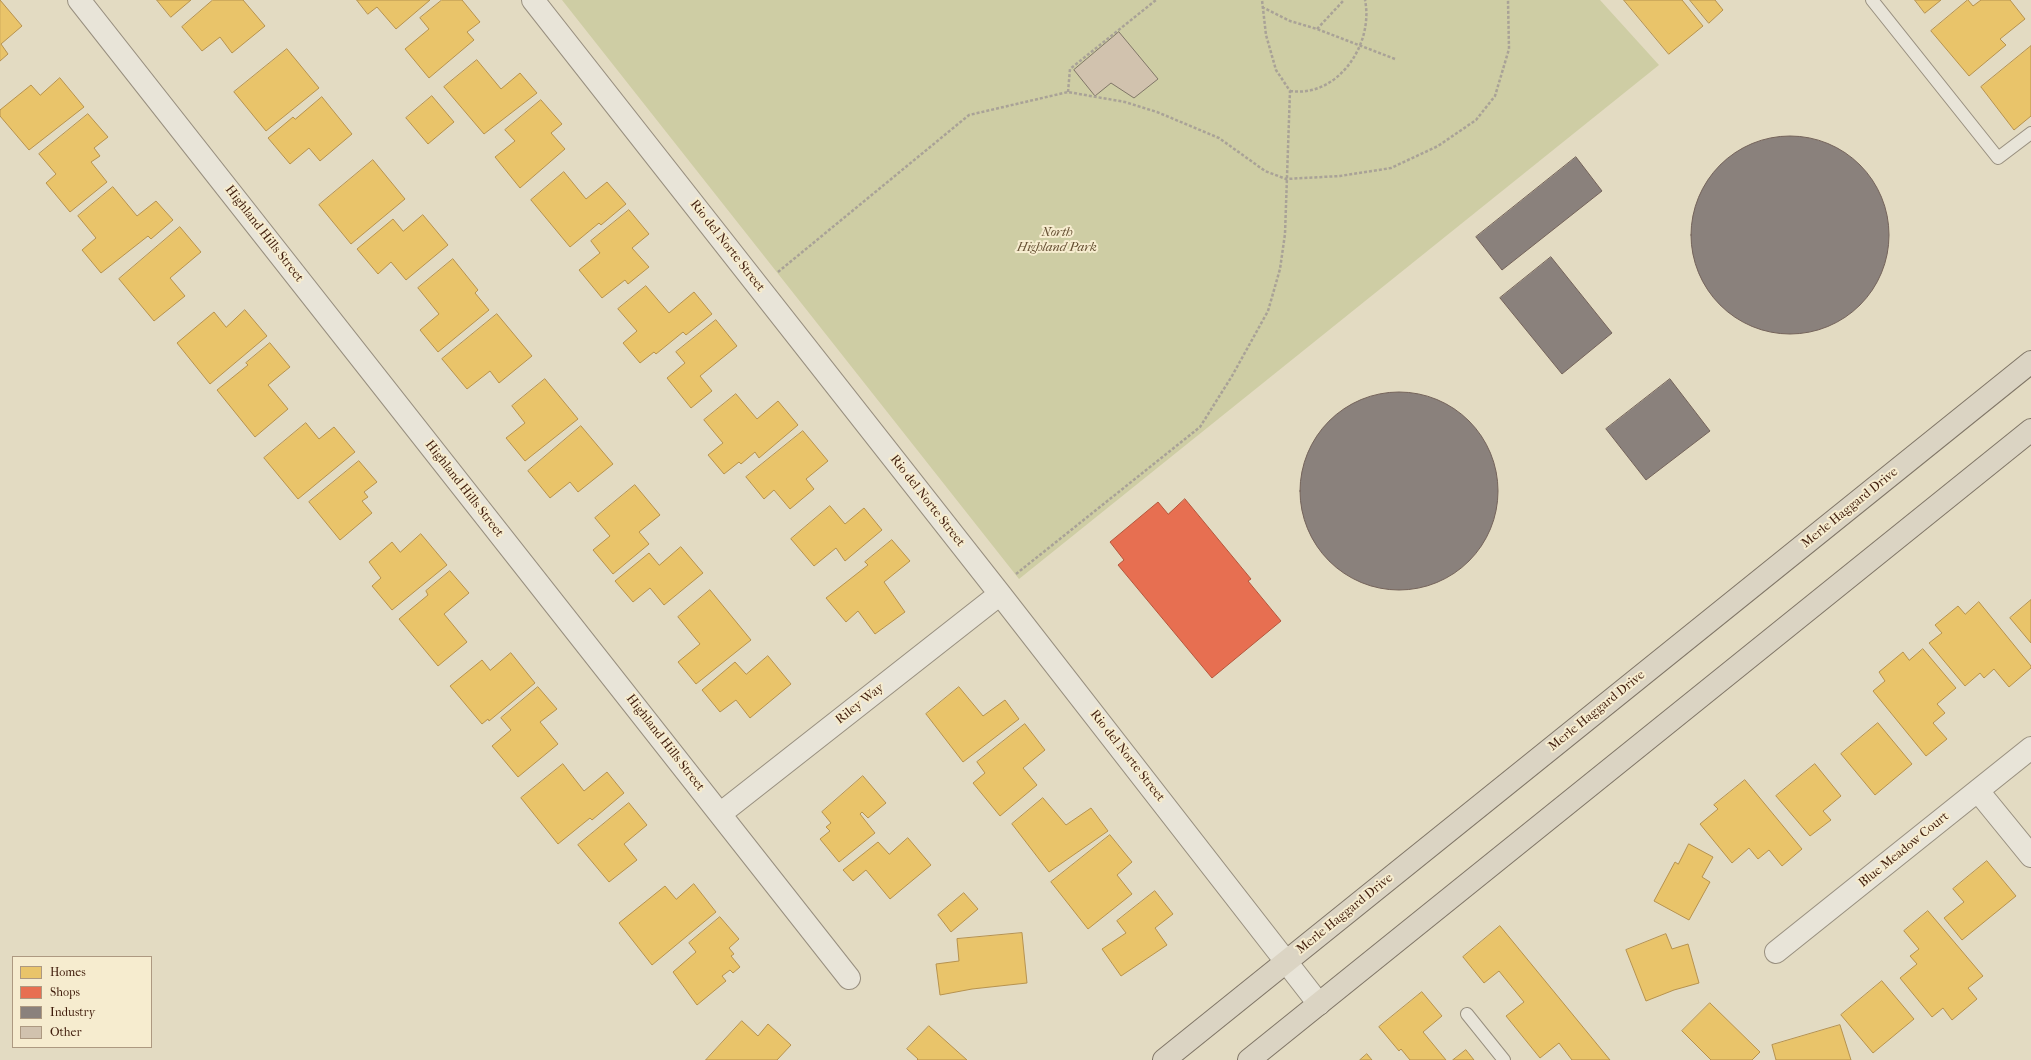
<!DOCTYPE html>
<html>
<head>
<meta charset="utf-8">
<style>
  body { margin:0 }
  #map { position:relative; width:2031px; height:1060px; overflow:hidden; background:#e3dbc2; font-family:"IM FELL French Canon",serif }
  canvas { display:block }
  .legend { position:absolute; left:12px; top:956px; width:140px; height:92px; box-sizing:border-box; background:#f6eccf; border:1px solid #ad9981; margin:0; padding:5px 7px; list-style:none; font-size:12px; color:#401d0c }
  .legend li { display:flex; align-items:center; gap:8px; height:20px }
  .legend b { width:20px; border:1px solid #ad9981 }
</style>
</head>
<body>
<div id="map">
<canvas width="2031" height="1060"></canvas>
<ul class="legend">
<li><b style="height:11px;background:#e9c46a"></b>Homes</li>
<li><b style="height:11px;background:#e76f51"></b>Shops</li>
<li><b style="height:11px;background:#8a817c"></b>Industry</li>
<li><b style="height:11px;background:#d1c2ae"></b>Other</li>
</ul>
</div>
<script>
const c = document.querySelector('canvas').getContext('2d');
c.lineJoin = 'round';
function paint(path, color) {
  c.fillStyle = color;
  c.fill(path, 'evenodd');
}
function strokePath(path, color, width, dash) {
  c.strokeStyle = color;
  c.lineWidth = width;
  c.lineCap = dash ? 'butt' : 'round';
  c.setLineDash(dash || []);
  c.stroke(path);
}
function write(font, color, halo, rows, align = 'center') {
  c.font = font + ' "IM FELL French Canon",serif';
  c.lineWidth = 4;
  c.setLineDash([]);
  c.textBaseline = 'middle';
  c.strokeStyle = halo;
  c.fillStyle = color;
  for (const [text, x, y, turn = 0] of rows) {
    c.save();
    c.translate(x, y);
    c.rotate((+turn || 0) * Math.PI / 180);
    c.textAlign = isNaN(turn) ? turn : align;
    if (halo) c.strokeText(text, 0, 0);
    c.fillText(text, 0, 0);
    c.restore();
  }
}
paint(new Path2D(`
  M562,0h1038l59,65 -640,514z`), '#cecda4');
const homes = new Path2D(`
  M0,0l22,26 -21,18 7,10 -8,7z
  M157,0h34l-20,17z
  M213,0h30l22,26 -33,27 -12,-16 -18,14 -20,-24z
  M357,0h73l-34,29 -19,-22 -9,7z
  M442,0h20l18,22 -13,10 7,8 -45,38 -24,-29 24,-20 -9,-11z
  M1624,0h58l21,26 -34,28z
  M1690,0h25l8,10 -14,13z
  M1915,0h26l-16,13z
  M1968,0l5,6 8,-6h29l15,19 -25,20 6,6 -37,31 -38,-45z
  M2031,46v70l-17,14 -33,-43z
  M287,49l32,39 -53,43 -32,-39z
  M477,60l24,29 19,-16 17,20 -53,41 -40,-47z
  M60,78l24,29 -55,43 -29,-34v-6l31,-25 9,10z
  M432,96l22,26 -26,22 -22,-26z
  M322,97l30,37 -32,27 -11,-13 -19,16 -22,-26 25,-21 2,2z
  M541,100l21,24 -11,9 14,16 -45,39 -25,-31 20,-16 -10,-11z
  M88,114l20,23 -14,11 6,8 -9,6 16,20 -37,30 -24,-29 10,-9 -17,-20z
  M373,160l32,39 -54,45 -32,-39z
  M564,172l22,27 21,-17 19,22 -25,21 -2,-2 -29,24 -39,-47z
  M113,187l24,29 19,-15 17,19 -22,19 -3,-3 -47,37 -19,-23 14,-12 -18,-22z
  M629,210l20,24 -17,14 17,19 -21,17 -3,-4 -23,18 -23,-28 21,-17 -9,-12z
  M423,215l25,30 -42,35 -15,-18 -13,12 -21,-25 36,-30 10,12z
  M180,227l21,25 -31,26 15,18 -31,25 -35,-42z
  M453,259l25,31 -3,3 14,17 -51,42 -18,-22 19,-16 -21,-26z
  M646,286l23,27 25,-21 18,22 -26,21 -3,-3 -27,22 -2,-2 -14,11 -17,-20 14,-12 -19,-22z
  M245,310l22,26 -57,48 -33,-41 37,-31 12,15z
  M497,314l35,42 -33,27 -9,-12 -23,18 -25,-30z
  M716,320l21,26 -37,30 12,15 -21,17 -24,-30 18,-15 -9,-11z
  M270,343l20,24 -22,18 20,24 -33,28 -38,-47 31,-25 -2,-2z
  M545,379l33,40 -53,42 -19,-23 19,-15 -13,-17z
  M736,394l21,25 21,-18 20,24 -39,33 -4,-6 -14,12 -2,-2 -15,12 -16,-19 15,-12 -19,-23z
  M306,423l13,16 15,-12 21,25 -57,47 -34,-41z
  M581,426l32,38 -35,28 -8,-10 -20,16 -22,-27z
  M803,431l25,30 -22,18 8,10 -24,20 -16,-19 -10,9 -18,-22z
  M359,461l18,21 -13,10 4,5 -6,4 10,12 -32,27 -31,-38z
  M635,485l25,30 -21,17 10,12 -36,30 -20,-24 17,-14 -15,-18z
  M830,506l15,18 19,-16 18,22 -37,31 -9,-13 -22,18 -23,-27z
  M421,534l26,31 -55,45 -20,-24 9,-8 -12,-16 23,-20 8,10z
  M892,540l18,21 -26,21 21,30 -30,22 -17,-23 -12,11 -20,-24 42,-33 -3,-3z
  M681,547l22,26 -39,32 -14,-17 -17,14 -18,-21 34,-28 10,12z
  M450,571l19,22 -25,21 23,28 -29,24 -39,-47 29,-24 -2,-4z
  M710,590l41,50 -55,44 -18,-22 22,-18 -22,-27z
  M2031,600v43l-21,-25z
  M1979,602l52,64v2l-22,19 -15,-18 -10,9 -4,-5 -15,13 -36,-43 13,-10 -7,-8 23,-19 7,8z
  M1923,649l33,39 -19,16 8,9 -12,10 14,16 -21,17 -53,-65 12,-10 -6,-9 24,-20 6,8z
  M511,653l24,30 -46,38 -1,-2 -6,5 -32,-38 32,-26 8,10z
  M768,656l23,28 -41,34 -14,-18 -16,12 -18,-22 33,-28 11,12z
  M538,687l19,22 -17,13 18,22 -40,33 -26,-31 19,-16 -10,-12z
  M959,687l24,29 22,-16 14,19 -56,43 -37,-48z
  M1878,723l34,41 -37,31 -34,-41z
  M1025,724l20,26 -22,18 14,17 -37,31 -27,-33 12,-10 -8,-11z
  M563,764l21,27 23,-19 17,21 -32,27 -2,-2 -32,26 -37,-46z
  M1815,764l26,32 -18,15 8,9 -21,16 -34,-40z
  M863,776l23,27 -18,15 -6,-6 -2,2 15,19 -36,29 -19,-23 10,-8 -4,-4 5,-4 -9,-11z
  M1745,780l57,69 -20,17 -13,-16 -11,9 -9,-11 -17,15 -32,-39 18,-15 -4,-4z
  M1043,798l23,27 25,-17 17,23 -59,41 -37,-48z
  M629,803l18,22 -23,19 13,16 -28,22 -31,-37z
  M1110,835l22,27 -15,13 15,19 -44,35 -37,-47z
  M908,838l23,27 -41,34 -24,-29 -13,11 -10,-11 35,-28 11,12z
  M1689,844l24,13 -11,20 8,5 -21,38 -35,-19 21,-39 3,2z
  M1987,861l29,35 -54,44 -18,-22 20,-16 -11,-13z
  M694,884l22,28 -64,53 -33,-42 46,-37 11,13z
  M1155,891l18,23 -18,14 12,17 -46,31 -19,-27 24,-16 -9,-12z
  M964,893l14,16 -27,23 -13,-17z
  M1928,911l55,65 -15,12 9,11 -25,21 -9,-12 -11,9 -32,-39 17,-14 -7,-8 9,-7 -15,-18z
  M720,917l19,22 -10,9 5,6 -3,2 9,11 -7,6 -3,-3 -8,6 4,5 -29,24 -24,-33 23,-20 -7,-9z
  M1500,926l110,134h-38l-13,-17 -19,15 -34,-42 18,-14 -25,-31 -15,12 -21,-26z
  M1022,933l5,50 -55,6 -32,6 -4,-31 23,-3 -2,-22z
  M1666,934l6,15 16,-5 11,39 -25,7 -28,11 -20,-51z
  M1882,981l32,38 -41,34 -32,-38z
  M1422,992l20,24 -19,16 23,28h-36l-9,-11 -2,2 -20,-24z
  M1710,1003l50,49 -8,8h-41l-29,-29z
  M742,1021l16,15 10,-12 23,21 -14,15h-71z
  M1840,1025l11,35h-75l-4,-15z
  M929,1026l38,34h-50l1,-1 -11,-10z
  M1466,1050l8,10h-21z
  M1367,1054l5,6h-12z`);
paint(homes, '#e9c46a');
strokePath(homes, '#b6924e', 1);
const shops = new Path2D(`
  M1185,499l66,80 -3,2 33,40 -69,57 -94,-113 6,-5 -14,-18 48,-40 10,12z`);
paint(shops, '#e76f51');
strokePath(shops, '#b5563c', 1);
const industry = new Path2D(`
  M1691 235a99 99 0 1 1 198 0a99 99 0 1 1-198 0Z
  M1576,157l26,34 -100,79 -26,-33z
  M1551,257l61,76 -50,41 -62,-76z
  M1670,379l40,52 -64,49 -40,-51z
  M1300 491a99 99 0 1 1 198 0a99 99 0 1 1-198 0Z`);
paint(industry, '#8a817c');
strokePath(industry, '#74635a', 1);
const building = new Path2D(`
  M1119,32l39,47 -24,19 -23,-15 -16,13 -21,-26z`);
paint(building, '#d1c2ae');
strokePath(building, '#807667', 1);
const lane = new Path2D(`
  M1872,0l126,158 33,-25
  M1467,1014l37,46`);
const street = new Path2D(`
  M79,0l770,978
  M533,0l467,594 319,410
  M1978,791l53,65
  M720,814l280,-220
  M1776,952l255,-204`);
const primary = new Path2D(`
  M1164,1060l867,-698
  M1249,1060l782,-630`);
strokePath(lane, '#988f7f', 14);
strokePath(street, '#988f7f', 24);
strokePath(primary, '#807667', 24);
strokePath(new Path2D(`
  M1262,7l28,14 27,8 78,30
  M1317,29l27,-29
  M1290,91c48,7 84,-47 75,-91
  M1068,92l2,-23 86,-69
  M778,272l191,-157 99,-23 57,10 32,10 62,26 46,33 21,8 54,-3 51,-8 47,-22 38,-26 19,-24 14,-47 -1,-49
  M1016,574l184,-147 32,-51 36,-65 12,-42 5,-35 5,-143 -14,-21 -10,-35 -4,-35`), '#a9a297', 2.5, [3, 2]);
strokePath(lane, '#e8e4d8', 12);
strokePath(street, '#e8e4d8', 22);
strokePath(primary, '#dbd4c3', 22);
write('italic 13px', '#654f32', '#f6eccf', [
  ["North",1057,233],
  ["Highland Park",1057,248]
]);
write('13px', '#401d0c', '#f6eccf', [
  ["Highland Hills Street",264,234,52],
  ["Rio del Norte Street",727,246,52],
  ["Highland Hills Street",464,489,52],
  ["Rio del Norte Street",927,501,52],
  ["Merle Haggard Drive",1850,508,-39],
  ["Riley Way",860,704,-38],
  ["Merle Haggard Drive",1597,711,-39],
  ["Highland Hills Street",665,743,52],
  ["Rio del Norte Street",1127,756,52],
  ["Blue Meadow Court",1904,850,-39],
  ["Merle Haggard Drive",1345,914,-39]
]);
</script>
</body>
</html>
